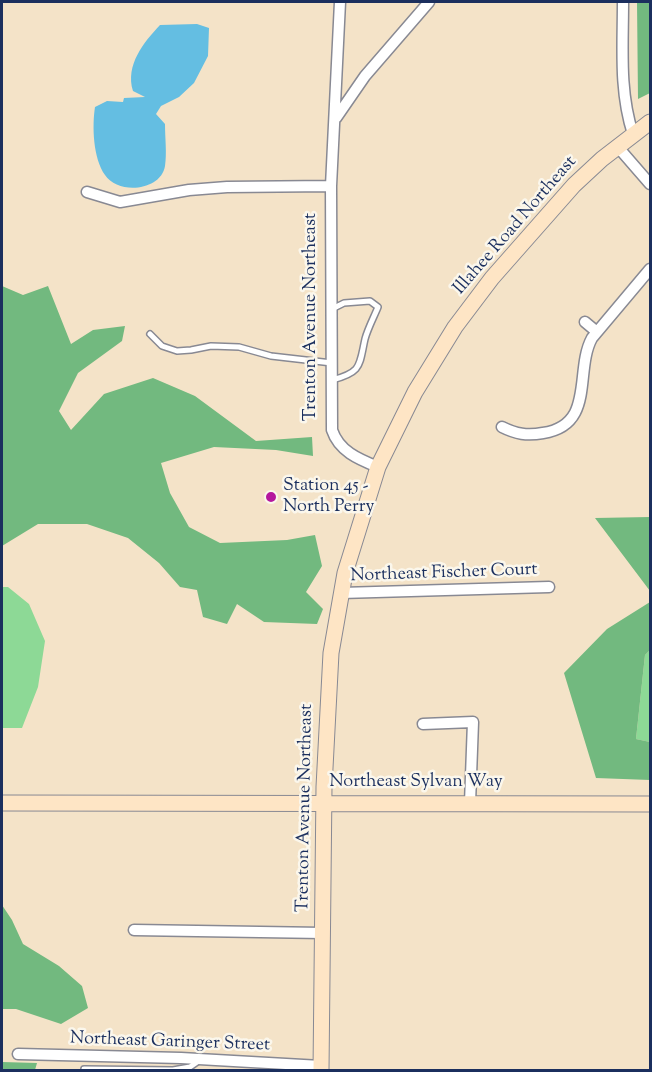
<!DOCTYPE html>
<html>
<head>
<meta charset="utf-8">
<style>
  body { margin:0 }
  #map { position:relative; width:652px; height:1072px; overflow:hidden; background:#f4e3c8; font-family:"Sorts Mill Goudy",serif }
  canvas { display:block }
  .frame { position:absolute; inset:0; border:3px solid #1b2f5e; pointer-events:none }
</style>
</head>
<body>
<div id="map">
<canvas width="652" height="1072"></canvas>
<div class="frame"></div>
</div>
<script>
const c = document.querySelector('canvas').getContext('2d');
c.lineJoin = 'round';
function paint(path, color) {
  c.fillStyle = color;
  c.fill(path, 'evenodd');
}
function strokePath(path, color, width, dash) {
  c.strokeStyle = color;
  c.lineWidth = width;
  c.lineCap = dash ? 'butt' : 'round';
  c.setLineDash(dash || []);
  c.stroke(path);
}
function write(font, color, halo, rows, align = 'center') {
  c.font = font + ' "Sorts Mill Goudy",serif';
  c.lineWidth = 5;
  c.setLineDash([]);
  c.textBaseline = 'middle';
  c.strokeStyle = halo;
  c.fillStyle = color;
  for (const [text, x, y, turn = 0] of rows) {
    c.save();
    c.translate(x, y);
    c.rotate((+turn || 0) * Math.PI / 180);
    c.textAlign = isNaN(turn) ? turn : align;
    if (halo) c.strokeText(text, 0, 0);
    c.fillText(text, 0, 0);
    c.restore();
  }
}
paint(new Path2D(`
  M2,587h6l21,17 16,37 -7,46 -16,41h-20z
  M650,650v92l-14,-3 9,-84z`), '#8dd996');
paint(new Path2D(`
  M637,2h13v91l-12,6z
  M2,286l21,9 25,-9 23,58 22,-14 32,-4 -3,15 -44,32 -19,38 12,19 33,-36 49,-16 42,18 61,45 56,-4 1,19 -37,-6 -62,-3 -53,16 9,30 19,34 31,16 67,-3 28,-5 7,31 -16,26 17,17 -6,15 -53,-2 -27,-18 -10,20 -24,-7 -6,-27 -17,-3 -21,-24 -31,-25 -41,-14h-49l-36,22z
  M650,517v74l-55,-73z
  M650,602v48l-5,5 -9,84 14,3v38l-54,-2 -32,-105 43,-44z
  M2,905l10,15 11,24 36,22 23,20 6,22 -27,16 -45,-15h-14z
  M2,1062l35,1 -2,7h-33z`), '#72b97f');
paint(new Path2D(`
  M197,24l12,4 -1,28 -14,27 -15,14 -18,9 -5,8 9,10c0,14 2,29 0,42 -4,25 -47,29 -60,9 -12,-17 -13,-49 -10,-68l12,-6 16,1 1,-4 21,-1 -12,-6c-8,-26 11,-49 27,-66z`), '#64bee2');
const service = new Path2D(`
  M150,334l12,12 15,5 14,-1 20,-4 28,1 32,9 61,7
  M332,380c30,-8 27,-14 33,-41 3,-11 9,-22 13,-32l-8,-6 -26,2 -12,6
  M84,1069l89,1 17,-3 10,-7`);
const minor = new Path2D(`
  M340,2l-9,184 1,244c7,21 26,29 46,37
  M623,2c0,45 -4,89 10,132
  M336,118l29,-42 64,-74
  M617,146l33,38
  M87,192l33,10 69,-12 38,-3 104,-1
  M585,322l12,10
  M502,427c14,7 25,9 41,6 53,-8 31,-62 49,-95l58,-69
  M341,593l208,-6
  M423,724l50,-2 -3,81
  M134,930l189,3
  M18,1054l163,4 140,8`);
const secondary = new Path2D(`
  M2,803l648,1
  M321,1070l3,-283 7,-134 14,-80 33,-106 37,-75 40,-65 37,-49 82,-93 28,-26 48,-37`);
strokePath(service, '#888993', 8);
strokePath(minor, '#888993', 13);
strokePath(secondary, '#888993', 17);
strokePath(service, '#fff', 5);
strokePath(minor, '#fff', 10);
strokePath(secondary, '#fee5c5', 15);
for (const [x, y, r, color] of [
  [271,497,6,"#b5179e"]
]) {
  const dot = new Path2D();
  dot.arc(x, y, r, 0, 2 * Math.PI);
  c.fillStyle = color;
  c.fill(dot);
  strokePath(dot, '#fbf7ec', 2);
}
write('18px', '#1b2f5e', '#fbf7ec', [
  ["Illahee Road Northeast",516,226,-49],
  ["Trenton Avenue Northeast",312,317,-90],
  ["Northeast Fischer Court",444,574,-2],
  ["Northeast Sylvan Way",416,783],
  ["Trenton Avenue Northeast",306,808,-89],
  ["Northeast Garinger Street",170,1043,2]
]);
write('18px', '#1b2f5e', '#fbf7ec', [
  ["Station 45 -",283,487],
  ["North Perry",283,508]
], 'left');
</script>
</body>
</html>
